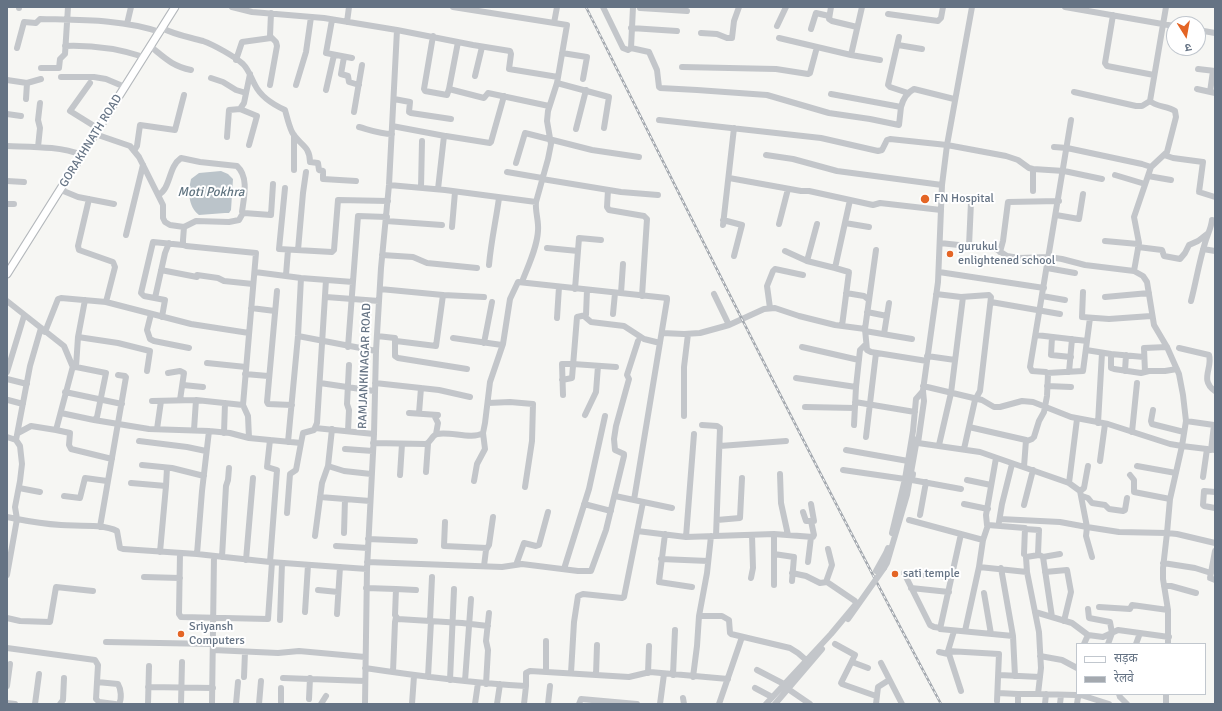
<!DOCTYPE html>
<html>
<head>
<meta charset="utf-8">
<style>
  body { margin:0 }
  #map { position:relative; width:1222px; height:711px; overflow:hidden; background:#f6f6f3; font-family:Signika,"Noto Sans Devanagari",sans-serif }
  canvas { display:block }
  .frame { position:absolute; inset:0; border:8px solid #657384; pointer-events:none }
  .legend { position:absolute; left:1076px; top:643px; width:130px; height:52px; box-sizing:border-box; background:#fff; border:1px solid #c1c7ce; margin:0; padding:5px 7px; list-style:none; font-size:12px; color:#657384 }
  .legend li { display:flex; align-items:center; gap:8px; height:20px }
  .legend b { width:20px; border:1px solid #c1c7ce }
  .north { position:absolute; left:1166px; top:16px; width:40px; height:40px; box-sizing:border-box; background:#fff; border:1px solid #c1c7ce; border-radius:50%; rotate:169deg; font-size:11px; font-weight:700; line-height:16px; text-align:center; color:#657384 }
  .north::after { content:''; display:block; margin:auto; width:14px; height:18px; background:#e46525; clip-path:polygon(50% 0,100% 100%,50% 72%,0 100%) }
</style>
</head>
<body>
<div id="map">
<canvas width="1222" height="711"></canvas>
<div class="frame"></div>
<ul class="legend">
<li><b style="height:5px;background:#fff"></b>सड़क</li>
<li><b style="height:5px;background:#a4a9af"></b>रेलवे</li>
</ul>
<div class="north">उ</div>
</div>
<script>
const c = document.querySelector('canvas').getContext('2d');
c.lineJoin = 'round';
function paint(path, color) {
  c.fillStyle = color;
  c.fill(path, 'evenodd');
}
function strokePath(path, color, width, dash) {
  c.strokeStyle = color;
  c.lineWidth = width;
  c.lineCap = dash ? 'butt' : 'round';
  c.setLineDash(dash || []);
  c.stroke(path);
}
function write(font, color, halo, rows, align = 'center') {
  c.font = font + ' Signika,sans-serif';
  c.lineWidth = 4;
  c.setLineDash([]);
  c.textBaseline = 'middle';
  c.strokeStyle = halo;
  c.fillStyle = color;
  for (const [text, x, y, turn = 0] of rows) {
    c.save();
    c.translate(x, y);
    c.rotate((+turn || 0) * Math.PI / 180);
    c.textAlign = isNaN(turn) ? turn : align;
    if (halo) c.strokeText(text, 0, 0);
    c.fillText(text, 0, 0);
    c.restore();
  }
}
paint(new Path2D(`
  M221,171l7,3 5,5 -2,31 -2,3h-4l-26,2c-11,-9 -11,-23 -8,-36l8,-6z`), '#bbc4ca');
const major = new Path2D(`
  M7,274l168,-267`);
strokePath(major, '#b4b8bc', 9);
strokePath(new Path2D(`
  M232,7l20,5 72,6 73,12 76,15 37,6 1,3 -2,15 49,8
  M603,7l20,41 5,2 3,-2
  M633,7l-2,41 18,4 8,18 2,17 1,1 37,2 70,5 62,18 41,6 29,6 2,-18
  M656,7v2l31,2
  M831,7l-2,12 3,2 25,6
  M1065,7l109,19
  M19,8v-1
  M640,8l16,1
  M888,14l50,7 3,-3 2,-11
  M1113,15l-8,48 2,3 47,9
  M332,20l-6,33 26,5
  M347,22l2,-15
  M554,23l3,-16
  M127,24l4,-17
  M777,26l9,-19
  M162,28c13,7 27,9 41,13 11,4 31,15 40,23 6,6 8,14 12,21 6,12 19,20 30,25 2,7 4,16 7,22 7,13 18,13 18,30l8,1 1,7 4,1v8l33,2
  M631,28l46,3
  M811,29l5,-16 13,3
  M1198,30l17,3
  M701,33l16,1 10,4h5l2,-17 5,-14
  M433,36l-9,53 1,2 22,4 2,-6 35,9 4,-5 61,13
  M899,37l-11,48 2,2 18,6
  M779,38l72,17 11,-48
  M898,45l24,4
  M65,46c27,-1 54,3 79,11
  M150,46c15,12 22,20 41,24
  M17,48l7,-26 12,1 4,-4c40,1 82,0 120,13
  M562,53l25,4 -4,22
  M851,55l29,5
  M344,57l-3,17 7,2 1,6 10,3
  M236,60l6,-18 29,-4
  M682,67l94,2 32,5 2,-1 7,-26
  M41,68h18l1,-9 5,-5 3,-47
  M1198,69l17,2
  M475,76l7,-29
  M61,77h33l12,2 19,8
  M211,78l12,4 13,8 10,3
  M7,80l20,3 -1,16
  M27,83l14,-4
  M90,83l-20,28 29,18
  M557,83l52,14 -5,31
  M270,85l7,-39 -1,-4 -6,-6 1,-23
  M296,85l10,-33 5,-35
  M449,89l9,-47
  M1197,89l18,4
  M326,90l8,-35
  M1074,92l62,14h6l8,-5
  M1210,92l3,-21
  M831,94l70,13c2,-8 5,-14 13,-18l40,10
  M394,99l16,3 -1,10 2,1 40,6
  M240,109l17,7 -8,29
  M354,112l8,-47
  M7,114l14,2
  M659,120l162,18 57,13 4,-1 5,-10 3,-1 57,6 59,11 12,4 11,8 4,1 31,2 38,8
  M392,126l53,10
  M359,127c11,3 21,7 33,7
  M576,129l10,-39
  M95,134l35,12 9,11 24,48v13l2,4 5,3 14,2 -1,13v5l3,1 70,7 -13,152 5,11 1,22 52,5 -5,27 -6,4 -3,39
  M227,137l2,-27 11,-1 4,-6 6,-29
  M7,146c25,1 52,0 75,9
  M38,147l2,-19 -2,-8 2,-17
  M1054,147l13,1 75,16 9,3
  M134,151l3,-5 3,-21 35,5 9,-35
  M766,155l27,4 44,12 105,14
  M1164,155l9,3 30,4 -4,30 16,5
  M516,163l9,-30 67,17 47,7
  M1033,169v22
  M294,170v-35
  M507,172l35,6
  M1115,175l30,9
  M1148,176l23,4
  M729,178l72,13h8l64,14 7,-2 61,7
  M542,179l79,13 37,3
  M7,181l17,1
  M389,185l56,5 91,12 12,-43 3,-15 -4,-23 1,-10 9,-28 10,-58 -114,-18
  M285,188l-6,61 53,3 2,-2 4,-50 50,1
  M421,188l1,-47
  M438,189l6,-53h2l44,7 1,-1 13,-46
  M61,190l17,7 36,7
  M608,190l-1,17 2,3 35,6 3,3 -5,77
  M158,195c13,-6 10,-28 23,-37l19,4 37,4c12,11 7,31 5,46l2,1 27,2 2,-31
  M89,199l-11,47 1,4 34,12 2,5 -9,35
  M7,204h7
  M1056,215l23,4 4,-25
  M723,220l19,5 -8,31
  M386,221l56,4
  M845,223l24,4
  M779,224l9,-35
  M723,225l11,-97
  M184,227l12,-6 33,1 10,-2 4,-7
  M452,227l3,-35
  M126,235l17,-70
  M1105,241l33,3
  M940,243l56,6 11,7 12,2 30,-1 13,2 23,6 49,6 9,5 4,6 7,43 13,22 12,27 4,21 3,26 -4,25 33,4
  M969,246l2,-44
  M1138,247l24,3 2,6 16,3 5,-6 4,-8 9,-4 9,-7
  M547,248l31,3
  M1203,249l12,2
  M298,250l5,-57 3,-21
  M785,251l22,10 28,7 15,-68
  M1000,252l3,-11 5,-39 51,-1
  M382,255l31,2 14,6 50,5
  M807,261l10,-37
  M489,265c2,-23 7,-45 10,-67
  M835,268l14,4 -7,54
  M1047,268l28,5
  M161,270l36,7
  M1134,271l5,-28 -5,-26 17,-50 16,-15 9,-35 -1,-6c-7,-5 -19,-4 -25,-10l16,-94
  M255,272l46,6 52,4
  M939,272l105,16
  M197,275l21,3 6,3 29,3
  M286,275l2,-25
  M522,282c6,-16 15,-34 16,-51 1,-10 -3,-19 -2,-29
  M380,289l63,6 41,2
  M575,289l4,-51 22,2
  M277,291l-10,111 1,2 24,1
  M1083,292l-1,25 27,2 42,-3
  M621,293l2,-29
  M846,293l18,3 5,4
  M714,294l15,31
  M936,294l25,3 28,-2 2,2 -11,94 -5,9 -11,49
  M1042,296l23,4
  M326,297l53,4
  M1105,297l44,-4
  M155,298l10,-45 4,-10
  M7,301l57,45 8,19 3,2
  M1191,301c5,-19 8,-39 14,-58 2,-8 6,-14 7,-23
  M991,302l69,12
  M251,308l24,3
  M770,308l-3,-22 6,-15 2,-2 28,6
  M867,312l20,4
  M151,314l-4,16 3,9 4,2 35,7
  M613,314l2,-21
  M584,316l7,6 33,4 20,13 16,4
  M162,317l3,-17 -21,-4 -3,-3 12,-51 30,3
  M557,318l2,-31
  M865,329l11,-79
  M865,331l47,8
  M45,332l13,-33 3,-1 45,4 85,22 58,9
  M662,333l22,1 16,-1 29,-8 35,-16 11,-1 24,8 36,9 30,4 2,21 4,2 56,9
  M884,334l5,-31
  M1036,335l51,6
  M298,336l78,15
  M377,336l18,2v18l3,2 69,11
  M78,337l7,-37
  M1052,337l-1,18 20,2
  M453,338l49,7
  M396,341l40,5 7,-51
  M484,343l8,-41
  M348,347l10,-131 29,1
  M802,347l57,13
  M1179,348l30,7c4,13 -10,25 6,36
  M1086,350l25,4v14l3,1 27,4 8,-2h16l12,-2
  M1111,354l33,3
  M927,356l28,4
  M207,363l39,4
  M573,364l43,3
  M1125,371l1,-16
  M7,372l17,-56
  M1069,372l3,-33
  M1145,372l-1,-24 23,-1
  M168,373l12,-2 4,2 -4,27
  M1047,373l36,-2 7,-53
  M245,374l23,2
  M796,378l60,9
  M7,379l20,5
  M562,380l10,-2 5,-61 9,-2 1,-25
  M320,383l54,8
  M375,383l64,7 31,7
  M183,385l20,2
  M1047,386l24,1
  M923,390l15,-108 4,-97 5,-40 25,-138
  M923,391l1,10 -6,42 62,9 89,31 11,8 7,36 32,5 48,1 3,-34 12,-53 -12,-2 -62,-20 -37,-7 -38,-15 -11,-1 -22,6h-6l-12,-7 -59,-14
  M65,392l57,12
  M563,395l-1,-31h11
  M8,400l15,4
  M152,401l44,-1 47,5
  M855,402l60,10
  M488,403l22,-1 23,2 -1,37 -7,46
  M805,407l50,1
  M1153,410l-2,11 1,3 32,8
  M61,413l33,7 3,-3 9,-44 -30,-6 2,-30 40,6 32,8 -3,20
  M409,413l29,2
  M419,413l2,-25
  M434,415l4,8 -2,11
  M585,415l11,-23 2,-26
  M684,416v-49l4,-33
  M94,420l55,9 60,2 21,2 19,5
  M1186,421l28,4 -3,25
  M1098,423l4,-70
  M702,425l15,1 3,2 -4,108
  M854,425l2,-38 4,-37 6,-6
  M969,427l57,13 -2,27
  M315,428l59,6
  M157,429l4,-28
  M56,430l14,3 -1,12 2,4 41,10
  M194,430l2,-30
  M348,431l1,-21 -2,-6 2,-39
  M1132,432l5,-49
  M18,433l13,-7 25,4 17,-64
  M224,433l1,-30
  M7,437l9,3 4,6 2,18 -2,17 -5,26 2,12c15,3 29,5 44,6 15,1 43,-1 56,6l3,17 3,1 74,5 73,8 97,7
  M866,437l10,-84
  M16,440l14,-74 11,-38
  M139,441l48,6 19,4
  M1027,441l5,-2 2,-2 5,-16 5,-9 3,-16 1,-22 -2,-2 -14,-1 -2,-4 41,-247
  M288,442l10,-106 3,-58
  M301,443l2,-10 11,-3 3,-7 9,-143
  M373,443l53,1c5,-2 6,-9 11,-10 13,-3 35,6 46,-1l2,-10 5,-41 13,-38 7,-45 8,-17 149,16v2l-33,200
  M939,445l12,-52 12,-96
  M720,446l66,-5
  M345,449l28,2
  M846,450l62,11
  M1100,461l5,-37
  M142,465l30,3 32,8
  M328,466l16,5 27,3
  M1137,466l39,7
  M843,470l62,9
  M426,472l2,-28
  M780,474l1,29 7,32
  M913,474l-1,6 49,9
  M400,475l2,-31
  M1130,475l4,5v12l36,7
  M1203,477l4,-28
  M967,480l24,5
  M474,481l3,-17 8,-15 -2,-16
  M131,483l35,3 -6,66
  M1069,483l8,-64
  M166,486l1,-18
  M19,488l21,4
  M1080,491l4,-3 4,-22
  M1215,492l-11,-1 -1,14 1,1 11,2
  M64,496l16,2 5,-20 22,3
  M615,496l57,12
  M1082,496l6,2 4,5 13,2 4,4 14,2 2,-1 2,-12
  M320,497l50,4
  M584,504l27,7
  M964,504l24,5
  M1024,505l9,-35
  M803,512l3,9h8l-3,-17
  M920,515l6,-33
  M7,517l10,2 -10,56
  M1000,519l60,3 27,5 -1,9 6,21
  M717,520l23,-2 2,-40
  M909,520l74,20
  M445,522l-1,24 43,2
  M999,522l3,-18 10,-40
  M987,525l-1,-10 10,-57
  M100,527l26,-150 -1,-1 -7,-1
  M1025,529l14,1 -1,24 5,3 9,60
  M637,531l49,6 88,-3 39,3 1,-2 -3,-14
  M344,533l1,-34
  M892,533l13,-54 8,-48 3,-32 7,-8
  M665,534l-6,48 33,5
  M774,534v51
  M961,534l-21,95 73,7 2,40
  M315,536l7,-53 6,-17 4,-37
  M686,537l8,-103
  M368,539l47,2
  M336,546l32,2
  M1215,551l-5,27 5,2
  M180,553l-1,61 2,3 87,2 4,-57
  M197,554l5,-63 7,-60
  M774,554l20,3 -2,24
  M1024,554l1,-26 -37,-3 -5,15 -4,27 48,5 12,60 2,36 -3,26 38,1 2,2 -1,7
  M222,557l4,-71 2,-6 1,-12
  M1043,557l17,-3
  M661,559l47,2
  M246,560l7,-82
  M270,562l7,-92 -10,-3 3,-27
  M367,562l135,5 20,-3 56,7h13l15,-41 18,-74v-2l-9,-4 -1,-11 2,-13 13,-47 -2,-4 11,-34
  M808,562l3,-25
  M1163,563l32,5 16,5
  M516,565l8,-22 12,3 3,-1 9,-33
  M484,566l2,-16 3,-5 4,-28
  M884,568l3,-5 20,-68 10,-56
  M1001,568l12,68
  M564,569l25,-80 16,-73
  M876,571l10,-18 2,-5
  M1027,572l-1,-15 13,-2
  M1045,572l22,-2 4,22 -7,29
  M144,577l36,1
  M751,578l2,-10 -1,-33
  M826,582l6,-17 -4,-16
  M1164,586h7l25,7
  M366,588l30,1 -1,26 3,4 64,4 26,3
  M911,588l38,4
  M396,589l20,1
  M318,590l20,2
  M984,593l7,41
  M1099,607l31,2 2,-4 36,5
  M1088,609l1,9 21,4 2,11 -4,11
  M305,612l3,-47
  M1035,612l37,11 16,12 15,2 15,-7 51,7
  M337,614l3,-47
  M699,616h23l7,4 1,13 1,1 59,14 8,5 8,7
  M7,618l13,3 30,1 6,-35 37,4
  M280,620l2,-57
  M430,621l2,-44
  M941,628l-7,-1 -4,-2 -26,-52 48,4
  M954,631l-6,20 13,40
  M965,631l14,-64
  M106,642l107,2
  M835,644l20,11 -14,28 1,1 34,12
  M1084,644l4,-9
  M1136,644l4,-11
  M1168,644v-34l-5,-31v-11l4,-35 10,1 38,9
  M7,648l88,12 3,5 -2,34 3,3 16,2
  M213,650l65,3 21,-2 66,6
  M948,651l51,3 -2,47
  M939,652l9,2
  M1040,656l22,4 15,8
  M852,662l16,6
  M881,663l21,41
  M365,668c53,8 107,15 161,18v-13l4,-2 99,6 21,-5 78,7
  M757,670l27,14
  M546,671v-30
  M393,672l2,-50 1,-5
  M571,673l3,-51 4,-26 5,-2 39,4 2,-1 19,-95
  M648,673l1,-27
  M596,675l1,-30
  M673,675l2,-45
  M999,675l41,2
  M244,677l1,-25
  M428,677l3,-56
  M693,677l4,-31 2,-30 8,-43 4,-37
  M283,678l82,3
  M450,680l4,-91
  M465,681l6,-82
  M97,682l21,2c3,5 4,15 1,20
  M486,684l2,-34 -2,-9 3,-28
  M7,686l3,-22
  M148,687l65,1
  M755,688l17,9
  M791,691l19,13
  M998,693l20,1
  M1119,694l1,3 7,7
  M1166,694v10
  M1078,697l3,-2 28,9
  M683,698l1,6
  M309,699l1,-21
  M7,703l8,1
  M35,704l4,-30
  M60,704l3,-4 1,-22
  M148,704l1,-38
  M181,704l1,-42
  M212,704l2,-148
  M236,704l2,-22
  M259,704l2,-23
  M281,704v-16
  M321,704l5,-8
  M365,704l2,-135 7,-135 2,-83 5,-83 8,-83 8,-155
  M412,704l2,-28
  M475,704l3,-21
  M497,704l3,-20
  M524,704l2,-18
  M548,704l2,-18
  M579,704l2,-5 56,5
  M660,704l4,-30
  M719,704l23,-67
  M766,704l65,-70 25,-30 -1,-3 -28,-19 -7,1 -14,-7 -14,-3
  M775,704l47,-55
  M876,704l2,-17 11,-7
  M1018,704v-10h20
  M1045,704l1,-10
  M1060,704l1,-9`), '#c3c6ca', 6);
strokePath(major, '#fff', 7);
const rail = new Path2D(`
  M586,7c116,233 232,467 355,697`);
strokePath(rail, '#a4a9af', 2.5);
strokePath(rail, '#fff', 1, [3]);
strokePath(new Path2D(`
  M848,619l36,-51`), '#c3c6ca', 6);
for (const [x, y, r, color] of [
  [925,199,5,"#e46525"],
  [950,254,4,"#e46525"],
  [895,574,4,"#e46525"],
  [181,634,4,"#e46525"]
]) {
  const dot = new Path2D();
  dot.arc(x, y, r, 0, 2 * Math.PI);
  c.fillStyle = color;
  c.fill(dot);
  strokePath(dot, '#fff', 1.5);
}
write('12px', '#657384', '#fff', [
  ["GORAKHNATH ROAD",91,141,-58],
  ["RAMJANKINAGAR ROAD",365,366,-88]
]);
write('12px', '#657384', '#fff', [
  ["FN Hospital",934,199],
  ["gurukul",958,247],
  ["enlightened school",958,261],
  ["sati temple",903,574],
  ["Sriyansh",189,627],
  ["Computers",189,641]
], 'left');
write('italic 13px', '#607480', '#fff', [
  ["Moti Pokhra",211,193]
]);
</script>
</body>
</html>
